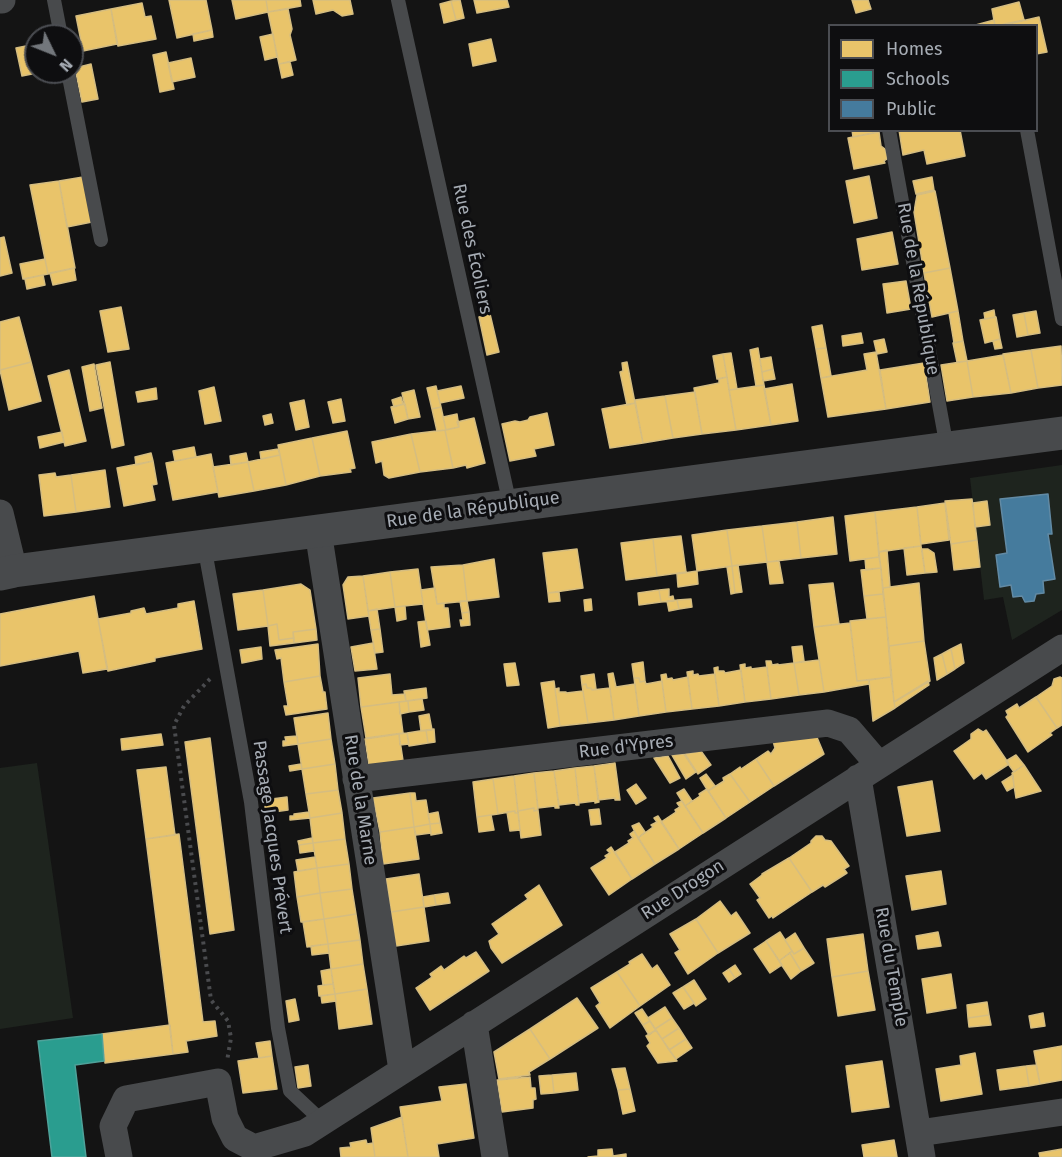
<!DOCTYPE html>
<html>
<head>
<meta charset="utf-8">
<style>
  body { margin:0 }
  #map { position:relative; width:1062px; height:1157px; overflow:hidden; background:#141414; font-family:"Fira Sans",sans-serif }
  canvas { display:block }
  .legend { position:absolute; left:828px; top:24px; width:210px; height:108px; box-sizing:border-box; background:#0e0e10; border:2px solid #4b4d52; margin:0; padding:8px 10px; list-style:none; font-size:18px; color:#a6acb4 }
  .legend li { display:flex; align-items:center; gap:12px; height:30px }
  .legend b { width:30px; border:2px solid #4b4d52 }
  .north { position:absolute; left:24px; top:24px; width:60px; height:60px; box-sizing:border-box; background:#0e0e10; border:2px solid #4b4d52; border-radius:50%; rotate:133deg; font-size:16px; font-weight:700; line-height:24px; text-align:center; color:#a6acb4 }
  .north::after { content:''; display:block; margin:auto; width:21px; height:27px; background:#73777c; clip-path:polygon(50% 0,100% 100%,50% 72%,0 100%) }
</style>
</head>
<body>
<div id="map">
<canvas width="1062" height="1157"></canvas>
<ul class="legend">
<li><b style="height:16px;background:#e9c46a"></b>Homes</li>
<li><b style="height:16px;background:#2a9d8f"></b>Schools</li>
<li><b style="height:16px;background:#457b9d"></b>Public</li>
</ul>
<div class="north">N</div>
</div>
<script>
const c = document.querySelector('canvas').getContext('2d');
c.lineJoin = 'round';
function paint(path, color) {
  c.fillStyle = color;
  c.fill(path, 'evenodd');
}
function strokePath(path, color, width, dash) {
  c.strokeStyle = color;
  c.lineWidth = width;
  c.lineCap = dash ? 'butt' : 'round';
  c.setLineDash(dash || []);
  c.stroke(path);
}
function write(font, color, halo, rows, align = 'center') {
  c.font = font + ' "Fira Sans",sans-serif';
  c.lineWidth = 6;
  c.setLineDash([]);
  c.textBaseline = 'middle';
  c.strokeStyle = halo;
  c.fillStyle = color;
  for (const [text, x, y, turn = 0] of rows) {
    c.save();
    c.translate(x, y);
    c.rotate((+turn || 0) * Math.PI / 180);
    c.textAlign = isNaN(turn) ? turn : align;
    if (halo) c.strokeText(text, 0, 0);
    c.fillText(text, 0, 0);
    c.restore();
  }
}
paint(new Path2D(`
  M1062,465v145l-50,30 -9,-43 -19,3 -14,-122z
  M37,763l36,255 -73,11v-261z`), '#1e241e');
const homes = new Path2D(`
  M169,0h37l6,30 -35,8z
  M232,0h34l2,12 -32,7z
  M266,0h34l1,6 -33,6z
  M313,0h37l3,14 -11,2 -9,-6 -17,4z
  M460,0l4,18 -8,2 -5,-19z
  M474,0h33l2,7 -32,6z
  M852,0h16l3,9 -15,4z
  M451,1l5,19 -12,3 -4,-19z
  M1019,2l5,18 -29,6 -3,-17z
  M142,3l3,14 6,-1 5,23 -38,7 -7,-37z
  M111,9l6,35 -34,7 -7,-35z
  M288,9l4,20 -2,6 6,25 -17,4 -11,-52z
  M1039,17l8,35 -11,2v-28h-36z
  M994,20l1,6h-23z
  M212,30l1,7 -19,4 -1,-7z
  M273,34l4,23 -12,3 -5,-23z
  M491,39l5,22 -23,5 -4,-22z
  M36,44v28h6l-20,4 -6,-28z
  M166,52l8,37 -14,3 -7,-37z
  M191,58l4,19 -23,5 -4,-19z
  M290,62l3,13 -11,3 -3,-14z
  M91,64l7,35 -16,3 -7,-34z
  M852,130h25v2l-24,5z
  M899,130h61l5,26 -38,8 -3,-14 -21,5z
  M879,132l2,14 4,3 2,7v3l-3,2 1,2 -31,6 -6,-31z
  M869,176l8,42 -23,5 -8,-42z
  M83,177l9,45 -25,5 -8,-46z
  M932,177l2,13 -18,4 -3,-13z
  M59,181l16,87 -27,6 -18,-89z
  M935,191l15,77 -26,5 -10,-61 3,-17z
  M892,232l6,32 -36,6 -5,-31z
  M4,237l8,36 -12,3v-38z
  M45,259l3,15 -25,5 -3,-15z
  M74,268l2,12 -23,5 -3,-12z
  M950,268l8,43 -26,6 -8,-44z
  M43,275l2,10 -18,4 -2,-10z
  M906,281l5,28 -24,4 -4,-29z
  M121,307l8,42 -21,3 -8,-41z
  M994,310l1,7 -10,2 -1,-6z
  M958,311l5,30 -9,2 -5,-30z
  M1036,311l4,22 -12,2 -4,-22z
  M1024,313l4,22 -11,2 -4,-22z
  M490,314l9,38 -12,3 -8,-38z
  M19,317l12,45 -31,8v-48z
  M996,317l4,22 -15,4 -5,-23z
  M822,325l4,23 -10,1 -4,-22z
  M861,333l2,10 -20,3 -1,-10z
  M884,339l3,13 -10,2 -3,-13z
  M1000,339l2,9 -7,1 -2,-8z
  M963,341l4,20 -10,1 -4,-19z
  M1061,346l1,39 -24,3 -7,-38z
  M758,348l6,37 -8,1 -6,-36z
  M826,348l5,28 -10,2 -5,-29z
  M1031,350l7,38 -27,5 -8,-39z
  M876,352l10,57 -58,8 -7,-39 46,-8 -3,-16z
  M731,353l6,36 -8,1 -6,-36z
  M723,354l4,23 -10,2 -4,-23z
  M1003,355l8,38 -38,4 -6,-36z
  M771,357l2,12 -11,3 -2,-13z
  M967,361l6,36 -26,4 -6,-36z
  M31,362l10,39 -32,9 -9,-40z
  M110,362l14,83 -12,3 -16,-83z
  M627,362l8,41 -8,2 -7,-33 3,-1 -1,-8z
  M924,363l6,39 -44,7 -6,-39z
  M94,364l8,44 -12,3 -8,-44z
  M773,369l2,10 -12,2 -1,-9z
  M69,370l17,71 -21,5 -17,-70z
  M727,377l9,53 -34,4 -8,-46 25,-5v-4z
  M792,384l6,37 -27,4 -7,-36z
  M764,385l7,40 -35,5 -7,-40z
  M436,386l5,21 -9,2 -5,-21z
  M461,386l3,12 -24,5 -3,-12z
  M214,387l7,34 -16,3 -6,-33z
  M156,388l1,11 -19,3 -2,-10z
  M414,390l6,27 -12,2 -6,-26z
  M695,392l7,42 -29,4 -8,-42z
  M665,396l8,42 -30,5 -8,-43z
  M401,397l2,7 -9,3 -2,-7z
  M341,399l4,22 -12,2 -5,-21z
  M304,400l5,27 -13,3 -6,-27z
  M635,403l8,40 -33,5 -8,-39z
  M405,404l3,15 -13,4 -4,-16z
  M441,407l5,23 -9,1 -5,-22z
  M547,413l7,32 -20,4 2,7 -26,5 -8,-37 13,-3 5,1 8,-2 2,-3z
  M271,414l2,9 -8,2 -2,-9z
  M457,414l2,13 -13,3 -3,-13z
  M474,418l11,45 -18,5 -1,-3 -13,3 -8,-38 14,-3 -2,-5z
  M445,430l8,38 -33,4 -9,-38z
  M347,431l8,37 -5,1 1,3 -31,4 -8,-38z
  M62,432l2,10 -24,6 -2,-11z
  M411,434l9,38 -31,6 -5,-3 -2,-14 -6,2 -4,-21z
  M312,438l8,38 -34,9 -8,-40z
  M194,447l2,10 -21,4 -2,-10z
  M278,449l2,6 -19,4 -1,-7z
  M151,453l2,8 -17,4 -1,-8z
  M246,453l2,9 -17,3 -1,-9z
  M211,454l7,38 -45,8 -7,-37z
  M280,455l6,30 -32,6 -6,-29z
  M153,461l4,23 -5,1 3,15 -31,6 -7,-38z
  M248,462l6,29 -35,6 -6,-30z
  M105,470l5,37 -34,5 -5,-37z
  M55,473l1,4 15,-2 5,37 -32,4 -5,-41z
  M972,499l5,41 -26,4 -6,-43z
  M987,501l3,24 -15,2 -2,-24z
  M945,503l4,37 -28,4 -4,-37z
  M917,507l4,39 -42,6 -4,-40z
  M875,512l4,45 -29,4 -5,-45z
  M833,517l4,37 -36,4 -4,-36z
  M797,522l4,36 -34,4 -5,-36z
  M762,526l5,36 -35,4 -5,-36z
  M727,530l5,36 -35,5 -5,-36z
  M681,536l5,36 -29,4 -4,-37z
  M653,539l4,37 -31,4 -5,-37z
  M977,540l3,27 -26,3 -3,-26z
  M921,546l4,27 -18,2 -3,-27z
  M577,549l6,39 -35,5 -5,-40z
  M922,549h6l6,4 3,19 -12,1z
  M887,550l3,37 -7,1 -4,-36z
  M879,557l2,11 -15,2 -1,-11z
  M494,559l5,38 -32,4 -4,-36z
  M779,561l4,22 -13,1 -3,-22z
  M463,565l4,36 -30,3 -6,-37z
  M738,565l4,27 -7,1 -3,-27z
  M732,566l3,27 -4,1 -4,-27z
  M881,568l2,26 -19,2 -3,-26z
  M418,569l5,35 -28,3 -5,-35z
  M697,571l1,13 -20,3 -1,-13z
  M390,572l5,35 -27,4 -5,-35z
  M363,576l6,40 -21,3 -5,-34 5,-8z
  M833,583l6,41 -25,3 -5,-42z
  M919,583l5,58 -35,5 -6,-58z
  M301,584l9,6 6,39 -23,3 1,6 -15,2 -2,-16 -9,2 -5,-36z
  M435,588l2,16 7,-1v5h4l2,19 -23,3 -6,-40z
  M669,589v8l4,-1 1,5 -13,1 -2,-12z
  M263,590l5,36 -30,4 -5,-36z
  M659,590l2,12 -22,3 -1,-12z
  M559,592l1,9 -11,1 -1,-9z
  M883,594l3,23 -19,2 -3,-23z
  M94,596l13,73 -24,4 -4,-22 -79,15v-52z
  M591,599l1,11 -7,1 -1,-11z
  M691,599l1,8 -13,2 -2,-9z
  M677,600l2,9 -10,2 -2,-10z
  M194,601l8,48 -47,9v3l-47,10 -10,-52 33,-6v-2l13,-3 2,6 32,-6v-4z
  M460,601h7l2,11 -7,1z
  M405,606l1,13 -9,2 -2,-14z
  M377,609l3,20 -9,1 -3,-19z
  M469,612l1,13 -9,1 -1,-6h3l-1,-7z
  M886,617l5,60 -34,4 -7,-60z
  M426,621l4,24 -9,2 -3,-25z
  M850,623l7,58 12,-1v4l-45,8 -10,-65z
  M277,624l2,16 15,-2v5l-24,3 -2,-20z
  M316,629l1,11 -23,3 -1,-11z
  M380,629l3,23 -8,1 -4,-23z
  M924,641l6,40 -36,21 -5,-56z
  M373,643l4,26 -22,2 -4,-24z
  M318,644l2,32 -36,6 -3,-24 -4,1 -2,-9z
  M961,644l3,19 -9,6 -4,-20z
  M802,646l2,15 -10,2 -2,-16z
  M261,647l1,12 -20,4 -2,-13z
  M951,649l4,20 -8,5 -5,-20z
  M942,654l5,20 -10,6 -3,-22z
  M819,660l5,32 -25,3 -5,-32z
  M766,661h5l1,4 6,-1v1l16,-2 5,32 -28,4z
  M643,662l2,19 -5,1 -1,-4h-5l-2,-14z
  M515,663l4,22 -12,1 -3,-22z
  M745,664v4l6,-1v2l16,-2 4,32 -26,3 -5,-37z
  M718,667v4h6l1,2 16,-3 4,32 -26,4 -5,-38z
  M693,671v4l5,-1 1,2 16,-2 4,32 -27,3 -5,-37z
  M613,673l3,14 19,-3 4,32 -25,4 -6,-46z
  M390,674l2,21 13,-1 1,7 -45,6 -3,-29z
  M594,674l2,15 -4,1 -1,-2h-4l-1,-4 -4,1 -1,-9z
  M666,674l1,5 5,-1 1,2 15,-3 4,32 -26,3 -5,-37z
  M320,676l3,16h2l2,17 -41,6 -2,-9h4l-4,-24z
  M891,677l4,31 -22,13 -4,-41z
  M1060,677l2,1v47l-5,3 -21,-31 16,-11 2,-7z
  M634,678h5l1,4 5,-1 1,3 16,-3 4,31 -27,4z
  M554,681l6,45 -12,2 -7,-45z
  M928,681l1,4 -34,23 -1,-6z
  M586,684l1,4h4l1,2 18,-2 4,32 -26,3 -6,-38z
  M426,688l1,10 -21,3 -2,-10z
  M559,688v4h7v1l17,-2 5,32 -28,3 -5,-37z
  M1036,697l21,31 -7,5 2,2 -24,17 -22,-35 2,-2 -2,-4 11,-7 2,4z
  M422,699l2,11 -15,2 -1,-11z
  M408,701l1,11 -9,2 -1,-12z
  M399,702l4,31 -37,5 -5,-31z
  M328,713l3,26 -33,5 -4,-26z
  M429,714l3,16 -11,1 -2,-15z
  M434,729l1,13 -7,1 -2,-13z
  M978,729l5,3 3,-2 23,34 -23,15 -4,-6 -8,6 -20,-28 17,-12v-5z
  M426,730l2,13 -19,3 -2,-13z
  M407,733l2,11 -9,1 -1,-11z
  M161,734l2,11 -41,5 -1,-11z
  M399,734l5,33 -34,5 -5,-33z
  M816,735l8,19 -50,32 -18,-27 12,-8 3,3 4,-6 -2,-7z
  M297,736l1,8 -15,2v-5h3l-1,-4z
  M210,738l24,192 -24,4 -25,-192z
  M331,739l4,25 -33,5 -4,-25z
  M701,751l10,14 -13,9 -13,-20z
  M684,754l12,18 -10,7 -14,-24z
  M1016,755l8,10 -10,7 -8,-11z
  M668,756l12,22 -10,5 -16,-25z
  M756,759l18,27 -24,16 -20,-28 10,-7 1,2z
  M615,763l5,37h-5v-2l-17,2 -4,-34z
  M301,764l1,5 -12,2 -1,-5z
  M335,764l3,26 -32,4 -4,-25z
  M1024,765l17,26 -25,7 -4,-25z
  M594,766l5,36 -4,1v-2l-16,2 -4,-35z
  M166,767l9,68 -29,4 -9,-69z
  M575,768l4,37h-3l-1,-2 -16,2 -5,-34z
  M554,771l5,37h-4v-2l-17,2 -4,-35z
  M534,773l4,37 -4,1v-3l-16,3 -4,-35z
  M706,774l9,12 -7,5 -8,-13z
  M730,774l20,28 -24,16 -18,-27 16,-10 -1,-3z
  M1013,775l1,12 -7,4 -5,-9z
  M514,776l4,37h-3v-2l-17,3 -5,-35z
  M493,779l5,35 -21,3 -4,-35z
  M932,781l8,50 -33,5 -9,-49z
  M636,784l10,14 -10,6 -9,-14z
  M684,789l8,12 -7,5 -8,-13z
  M707,789l19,29 -23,15 -18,-27 15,-10 -1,-2z
  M338,790l4,23 -32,5 -4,-24z
  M410,793l4,34 -34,5 -7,-34z
  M410,793h5l1,8 10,-1 4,24 -16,3z
  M287,797l1,13 -22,3 -2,-13z
  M682,801l21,32 -24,16 -18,-27 15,-10 -1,-2 5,-3 -3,-4z
  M534,808v3l4,-1 3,25 -20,3 -3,-27z
  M599,809l2,15 -10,1 -2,-15z
  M515,811v2h3l2,17 -10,1 -3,-19z
  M309,812l1,6 -20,2v-4h4v-2z
  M438,812l2,11 -10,1 -2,-10z
  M342,813l3,26 -32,4 -3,-25z
  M491,815l3,15 -15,2 -2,-15z
  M658,816l21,33 -24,15 -17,-26 15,-11 -2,-2 6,-3 -3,-4z
  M440,823l2,10 -11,2 -1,-11z
  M639,823l6,9 -7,6 -6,-12z
  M430,824l1,9 -15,2 -2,-8z
  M414,827l5,32 -36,5 -3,-32z
  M634,831l21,33 -23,15 -17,-27 14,-9 -1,-2 5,-3 -3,-4z
  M179,834l24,188 12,-1 2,15 -31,5 2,11 -15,2 -27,-215z
  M816,836h6l3,4 6,1 18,25 -5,3 3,4 -22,14 -2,-2 -11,7 -23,-34 22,-15v-2z
  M312,838l1,5 -14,2 -1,-4z
  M345,839l4,25 -32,4 -4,-25z
  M313,843l1,8 -14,2 -1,-8z
  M611,847l21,32 -23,16 -18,-27 16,-10 -2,-2 5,-3 -3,-3z
  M315,857l2,11 -19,3 -2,-11z
  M789,858l23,34 -39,26 -1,-2 -3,2 -12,-18 3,-2 -10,-14 12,-9v-1z
  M349,864l3,25 -32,4 -3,-25z
  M317,868l3,25 -23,4 -3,-25z
  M941,871l5,33 -34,6 -6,-34z
  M419,874l5,33 -33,5 -5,-33z
  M539,885l23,40 -60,38 -11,-15 -2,-7 10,-7 -7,-10 36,-25 -3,-4z
  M352,889l4,25 -32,5 -4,-26z
  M320,893l4,26 -23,3 -4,-25z
  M448,893l2,10 -14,2 -2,-10z
  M434,895l2,10 -12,2 -1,-10z
  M720,901l11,15 5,-4 14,21 -32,20 -22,-34z
  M424,907l5,34 -33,5 -5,-34z
  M356,914l4,26 -32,4 -4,-25z
  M324,919l4,25 -21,3 -4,-25z
  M696,919l22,34 -30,21 -13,-21 5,-3 -10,-16z
  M780,932l12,19 -13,10 -13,-20z
  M938,932l3,14 -23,3 -2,-13z
  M795,933l9,15 -10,6 -9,-14z
  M863,934l5,37 -36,6 -5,-38z
  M360,940l3,24 -32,5 -3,-25z
  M766,941l16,24 -12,8 -16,-24z
  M328,944l1,9 -17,2 -1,-9z
  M804,948l10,15 -13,8 -11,-18 2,-2 2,3z
  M476,952l13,19 -59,39 -14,-22 16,-11 -2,-3 11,-8 3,4 20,-14 2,2z
  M790,953l11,18 -10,8 -12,-18z
  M642,954l10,15 5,-4 13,20 -30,21 -23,-34 13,-8 -1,-2z
  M363,964l4,25 -32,5 -4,-25z
  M735,965l6,9 -6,4 -6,-9z
  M331,969l2,15 -10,1 -2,-14z
  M729,969l6,9 -6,4 -6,-9z
  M868,971l7,39 -37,6 -6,-39z
  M617,972l23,34 -30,22 -14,-22 4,-3 -9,-15z
  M951,974l5,34 -29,5 -5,-34z
  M694,980l12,19 -10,7 -13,-19z
  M333,984l2,10 -16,2 -1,-10z
  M683,987l11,16 -10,6 -11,-16z
  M367,989l5,35 -33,5 -4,-35z
  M335,994l1,7 -14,2 -1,-7z
  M577,998l21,30 -48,31 -20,-30z
  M295,999l4,21 -10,2 -3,-21z
  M987,1002l2,13 -21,3 -1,-13z
  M665,1007l7,11 -17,11 -7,-11z
  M642,1009l8,12 -7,4 -8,-12z
  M1043,1013l2,13 -14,2 -2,-12z
  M989,1015l2,10 -22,2 -1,-9z
  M672,1018l7,10 -17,11 -7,-10z
  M650,1021l6,9 -7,5 -6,-10z
  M170,1025l3,29 -68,9 -3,-29z
  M679,1028l7,11 -17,11 -7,-11z
  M530,1029l20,30 -21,13 1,3 -31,4 -5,-27z
  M656,1030l6,9 15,22 -19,2 -11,-17 3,-3 -4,-7z
  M686,1039l6,9 -16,11 -7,-9z
  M270,1041l2,15 -13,2 -3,-15z
  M1062,1046v34l-22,4 -6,-33z
  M975,1053l7,41 -41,7 -5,-32 25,-4 -1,-9z
  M272,1056l5,33 -34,4 -5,-32z
  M882,1061l7,46 -37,5 -6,-46z
  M308,1065l3,21 -13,2 -3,-21z
  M1036,1065l4,19 -11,2 -3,-20z
  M1026,1066l3,20 -29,4 -3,-20z
  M625,1068l5,21 -12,1 -6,-21z
  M576,1073l2,17 -24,3 -2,-18z
  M552,1075l2,18 -13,1 -2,-18z
  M530,1077l1,11h4l1,11 -3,1v8l-31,4 -5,-32z
  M466,1084l8,54 -37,6 2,13h-31l-8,-50 42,-6 -3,-14z
  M630,1089l5,22 -12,3 -5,-24z
  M402,1117l6,40h-33l-4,-29z
  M366,1140l1,4 6,-1 2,14h-34l-1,-9 11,-1 -1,-4z
  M894,1140l3,17h-33l-2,-12z
  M612,1149l1,7 13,-2v3h-38l10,-1v-6z
  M1062,1149v8h-22l-1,-4z`);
paint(homes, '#e9c46a');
strokePath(homes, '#d5bd80', 1.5);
const schools = new Path2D(`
  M102,1034l2,27 -29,4 11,92h-34l-14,-116z`);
paint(schools, '#2a9d8f');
strokePath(schools, '#4fa29a', 1.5);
const public = new Path2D(`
  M1048,494l4,40h-4l7,45 -12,2 1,12 -8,1 -2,7 -9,1 -3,-6 -9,1 -2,-12 -11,2 -4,-32 11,-2 -7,-54z`);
paint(public, '#457b9d');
strokePath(public, '#628aa4', 1.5);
strokePath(new Path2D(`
  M210,679l-26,27 -10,19 37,275 17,21 3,17 -4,23`), '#4a4b4e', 4, [3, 4.5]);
strokePath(new Path2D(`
  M54,0l7,36
  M398,0l112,505
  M68,72l33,168
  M889,130l58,318
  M1027,130l35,189
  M204,545l47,257 27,226 12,63 32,30`), '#484a4c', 14);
strokePath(new Path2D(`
  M0,0h2
  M0,513l14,58
  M318,531l84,539
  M858,778l64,379
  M356,779l472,-56 21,7 30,35
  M474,1024l21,133
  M919,1133l143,-21
  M119,1157l-6,-31 13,-27 92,-17 7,36 10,20 19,10 51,-15 757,-485`), '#484a4c', 27);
strokePath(new Path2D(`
  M0,574l14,-3 1048,-138`), '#484a4c', 33);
write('18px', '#a6acb4', '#0e0e10', [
  ["Rue des Écoliers",472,249,78],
  ["Rue de la République",918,289,80],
  ["Rue de la République",473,510,-8],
  ["Rue d'Ypres",626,747,-7],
  ["Rue de la Marne",360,800,81],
  ["Passage Jacques Prévert",272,837,82],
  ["Rue Drogon",683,890,-33],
  ["Rue du Temple",891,967,80]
]);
</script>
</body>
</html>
